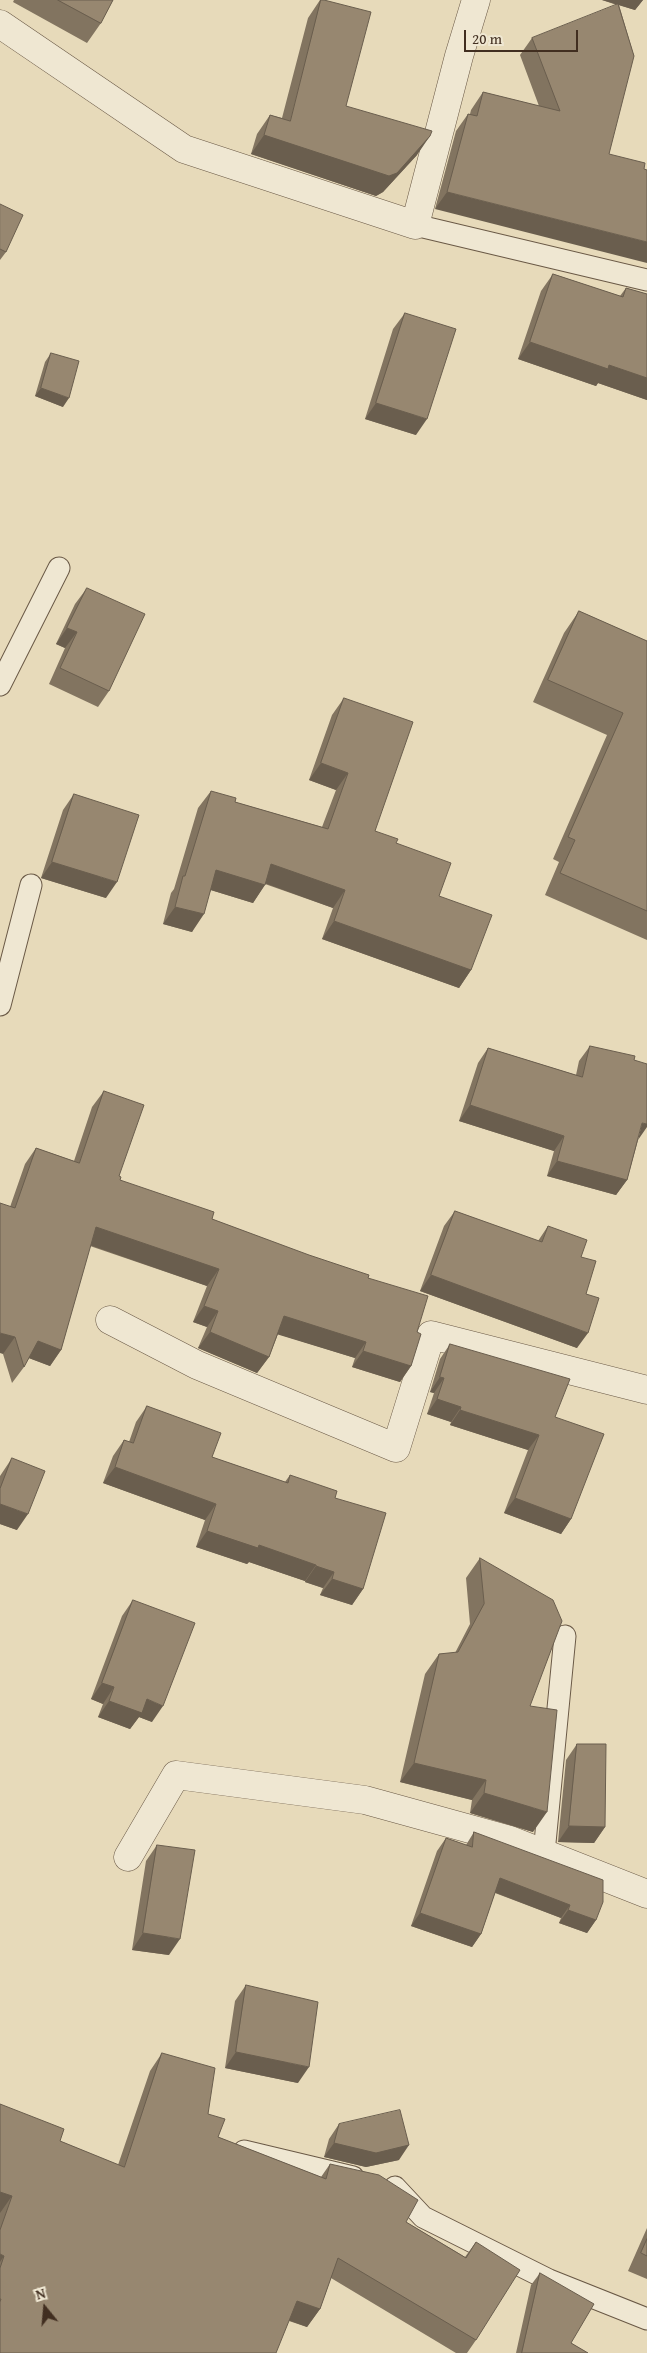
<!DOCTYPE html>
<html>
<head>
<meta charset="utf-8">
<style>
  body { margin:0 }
  #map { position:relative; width:647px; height:2353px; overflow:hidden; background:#e7daba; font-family:"Gentium Book Plus",serif }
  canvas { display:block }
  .north { position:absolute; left:20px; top:2283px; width:50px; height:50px; -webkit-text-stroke:4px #efe7d2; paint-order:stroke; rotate:343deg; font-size:14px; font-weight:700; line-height:20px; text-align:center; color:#412e20 }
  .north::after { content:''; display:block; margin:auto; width:18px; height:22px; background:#412e20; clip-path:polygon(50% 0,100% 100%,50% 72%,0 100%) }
  .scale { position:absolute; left:464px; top:30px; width:114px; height:22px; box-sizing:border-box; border:2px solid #412e20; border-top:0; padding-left:6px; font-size:15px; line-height:18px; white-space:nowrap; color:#412e20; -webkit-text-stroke:4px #efe7d2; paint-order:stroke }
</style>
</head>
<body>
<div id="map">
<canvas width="647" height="2353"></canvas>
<div class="north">N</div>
<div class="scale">20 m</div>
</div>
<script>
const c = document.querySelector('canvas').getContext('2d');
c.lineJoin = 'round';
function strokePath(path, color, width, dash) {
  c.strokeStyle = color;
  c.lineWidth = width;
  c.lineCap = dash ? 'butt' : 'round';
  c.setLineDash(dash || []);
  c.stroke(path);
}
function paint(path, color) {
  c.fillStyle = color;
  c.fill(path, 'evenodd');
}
const service = new Path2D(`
  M415,225l232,55
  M0,685l59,-117
  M0,1005l31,-120
  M544,1853l21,-217
  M244,2151l109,26
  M395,2187l28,30 126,63 98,39`);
const minor = new Path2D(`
  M0,24l184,125 231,76 44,-169 17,-56
  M110,1320l87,45 199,83 35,-113 216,55
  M128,1857l48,-82 189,25 145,40 137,54`);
strokePath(service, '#6a5946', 23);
strokePath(minor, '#6a5946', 29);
strokePath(service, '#efe7d2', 21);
strokePath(minor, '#efe7d2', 28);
paint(new Path2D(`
  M14,0h99l-12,23 -14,20 -74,-41z
  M320,0h4l22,106 71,49 -34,37 -7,4 -125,-42 6,-20 13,-19 12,3 26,-100z
  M602,0h41l-8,10 -16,-5 15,51 -199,153 21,-78 12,-17h2l1,-4 12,-18 56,14 -19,-51 12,-17 85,-33z
  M0,204l6,48 -6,8z
  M553,274l67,22 6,-8 21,6v106l-49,-17 -2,3 -78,-27 23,-68z
  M405,313l11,122 -51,-16 28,-90z
  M51,353l12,54 -28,-11 10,-34z
  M87,588l22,103 -11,16 -49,-23 16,-36 -9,-4 19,-40z
  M579,611l68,30v299l-102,-45 14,-33 -6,-3 54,-124 -74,-33 31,-69z
  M344,698l31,133 21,12 43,53 32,74 -12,18 -137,-49 11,-31 -68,-24 -12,19 -42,-13 -19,42 -29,-8 8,-31 3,-4 24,-81 13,-17 24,11 87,25 14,-37 -27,-10 23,-65z
  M74,794l32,104 -65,-20 22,-68z
  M590,1046l44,14 4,80 -11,40 -11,15 -69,-19 7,-25 -95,-30 19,-58 10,-15 88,27 3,-14z
  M104,1091l16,89 92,39 156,59 49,54 -6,34 -11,16 -48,-15 3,-9 -77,-24 -9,23 -12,16 -59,-25 9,-21 -14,-5 14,-36 -117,-40 -29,104 -11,16 -21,-8 -5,9 -12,16 -9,-29 7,-147 15,-43 11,-16 38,13 18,-54z
  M455,1211l83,30 10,-15 33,31 5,37 -9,54 -157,-57 24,-65z
  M450,1344l105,73 16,102 -10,15 -57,-21 24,-63 -78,-25 1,-3 -24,-8 7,-21 -4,-1 10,-33z
  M147,1406l65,51 73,25 5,-7 45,23 28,91 -11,16 -32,-10 3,-7 -18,-6v-1l-56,-19 -2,2 -51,-17 9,-27 -102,-37 10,-27 11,-16 5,2 7,-20z
  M12,1458l5,72 -17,-6v-48z
  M480,1558l50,148 3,126 -63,-19 2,-13 -72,-18 25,-108 14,-20 16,-1 15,-29 -4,-46z
  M133,1600l19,122 -13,-5 -9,12 -32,-12 5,-13 -12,-5 31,-83z
  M577,1744l28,83 -11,16 -36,-1 8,-82z
  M474,1832l122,88 -9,13 -28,-10 2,-5 -66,-25 -14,41 -9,13 -61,-21 26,-75 9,-13 20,7z
  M157,1845l12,110 -37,-5 14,-89z
  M246,1985l52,98 -73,-15 10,-67z
  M162,2053l46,61 10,23 103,40 9,-13 76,58 59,35 11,-15v98l-9,13h-11l-125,-75 -11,31 -13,18 -18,-6 -289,32v-249l60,37 58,24 32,-94z
  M339,2124l60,36 -33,7 -42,-10 5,-18z
  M647,2228v51l-19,-8z
  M540,2273l31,70 17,10h-72l15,-68z`), '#827460');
paint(new Path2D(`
  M602,0h41l-8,10z
  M264,135l166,1 -13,19 -34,37 -7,4 -125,-42z
  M447,192l200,50v21l-212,-54z
  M530,342l79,23 38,13v22l-49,-17 -2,3 -78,-27z
  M41,388l28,10 -6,9 -28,-11z
  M376,403l51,16 -11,16 -51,-16z
  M67,628l10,4 -12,16 -9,-4z
  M321,763l27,10 -12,17 -27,-10z
  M52,862l65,20 -11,16 -65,-20z
  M271,864l74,26 -12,18 -74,-27z
  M216,870l49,15 -12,18 -49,-15z
  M175,907l29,7 -12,18 -29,-8z
  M334,921l137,49 -12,18 -137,-49z
  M470,1105l94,31 -10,15 -95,-30z
  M642,1123l5,1v3l-9,13z
  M557,1161l70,19 -11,15 -69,-19z
  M96,1227l123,42 -12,17 -123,-43z
  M431,1275l157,58 -11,15 -157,-57z
  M204,1306l14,5 -11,16 -14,-5z
  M284,1316l82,26 -11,16 -82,-25z
  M210,1332l59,25 -12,16 -59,-25z
  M0,1333l15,4 -12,17 -3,-1z
  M38,1341l23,9 -11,16 -24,-9z
  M363,1351l48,15 -11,16 -48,-15z
  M440,1377l4,1 -10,15 -4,-1z
  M437,1399l24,8 -10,15 -24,-8z
  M460,1410l79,25 -11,15 -78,-25z
  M115,1467l101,37 -11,16 -102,-37z
  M515,1498l56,21 -10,15 -57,-21z
  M0,1504l28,10 -11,16 -17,-6z
  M207,1531l52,14 57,20 -11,16 -56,-19 -2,2 -51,-17z
  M316,1566l18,6 -11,16 -18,-6z
  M332,1579l31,10 -11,16 -32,-10z
  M102,1683l12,4 -11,17 -12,-5z
  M147,1699l16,7 -11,16 -13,-5 -9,12 -32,-12 11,-16z
  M414,1763l72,17 -14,20 -72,-18z
  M484,1793l63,19 -14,20 -63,-19z
  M569,1826l36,1 -11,16 -36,-1z
  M500,1878l70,27 -9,13 -70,-27z
  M568,1910l28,10 -9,13 -28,-10z
  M420,1913l61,21 -9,13 -61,-21z
  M143,1933l37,6 -11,16 -37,-5z
  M236,2052l73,15 -11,16 -73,-15z
  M334,2143l75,2 -10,15 -33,7 -42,-10z
  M0,2192l12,4 -12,17z
  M0,2254l4,2 -4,6z
  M297,2301l23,8 -13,18 -22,-8z`), '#6a5e4e');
const building = new Path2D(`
  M58,0h55l-12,23z
  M321,0h3l47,12 -25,94 86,25 -2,5 -33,37 -8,3 -125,-41 6,-20 20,6z
  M618,4l16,52 -25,98 36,9 -1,6 3,1v72l-200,-50 21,-78 9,2 6,-24 77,19 -28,-73z
  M0,204l23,11 -17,37 -6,-3z
  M553,274l70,23 3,-9 21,6v84l-38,-13 -1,4 -78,-27z
  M405,313l51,16 -29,90 -51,-16z
  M51,353l28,8 -10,37 -28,-10z
  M87,588l58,26 -36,77 -49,-23 17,-36 -10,-4z
  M579,611l68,30v270l-87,-38 15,-33 -7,-3 55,-124 -75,-33z
  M344,698l69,24 -38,109 23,8 -2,4 55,20 -12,33 53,19 -21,55 -137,-49 11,-31 -74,-26 -6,21 -49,-15 -12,44 -29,-7 8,-31h2l26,-85 25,7 -1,4 93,27 20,-56 -27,-10z
  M74,794l65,21 -22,67 -65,-20z
  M590,1046l45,10 -1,4 13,4v60l-5,-1 -15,57 -70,-19 7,-25 -94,-31 18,-57 94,29z
  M104,1091l40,14 -25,71 2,1 -1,3 94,32 -2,7 97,36 60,20 -1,3 60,18 -11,36 4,2 -10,32 -48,-15 3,-9 -82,-26 -15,41 -59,-25 8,-21 -14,-5 15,-37 -123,-42 -35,123 -23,-9 -14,26 -9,-30 -15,-4v-130l15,5 21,-60 43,15z
  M455,1211l87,31 6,-16 39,14 -6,17 15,4 -10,33 13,4 -11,35 -157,-58z
  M450,1344l120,35 -15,38 49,17 -33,85 -56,-21 24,-63 -79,-25 1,-3 -24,-8 7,-21 -4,-1z
  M147,1406l74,27 -9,24 76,26 2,-8 47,16 -2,7 51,15 -23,76 -31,-10 2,-7 -18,-6v-1l-57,-20 -1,3 -51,-17 9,-27 -101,-37 9,-27 9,3z
  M12,1458l33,13 -17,43 -28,-10v-15z
  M480,1558l73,42 9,21 -32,85 27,4 -10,102 -63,-19 2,-13 -72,-17 25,-109 19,-2 26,-48z
  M133,1600l62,23 -32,83 -16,-7 -5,14 -33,-12 5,-14 -12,-4z
  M577,1744h29l-1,83 -36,-1z
  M474,1832l129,48v22l-7,18 -28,-10 2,-5 -70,-27 -19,56 -61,-21 26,-75 26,9z
  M157,1845l38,5 -15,89 -37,-6z
  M246,1985l72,17 -9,65 -73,-15z
  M162,2053l53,15 -7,46 17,5 -7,18 108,42 4,-15 49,11 39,25 -12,22 60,36 10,-16 44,28 -44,70 -138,-82 -18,51 -23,-8 -21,52h-276v-51l1,-3h-1v-31l4,-12 -4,-2v-24l12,-34 -12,-4v-88l64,25 -4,12 64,26z
  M400,2110l9,35 -33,8 -42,-10 5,-19z
  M647,2239v17l-6,-3z
  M540,2273l54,31 -23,39 17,10h-66z`);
paint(building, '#978770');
strokePath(building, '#6a5e4e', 1);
</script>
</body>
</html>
